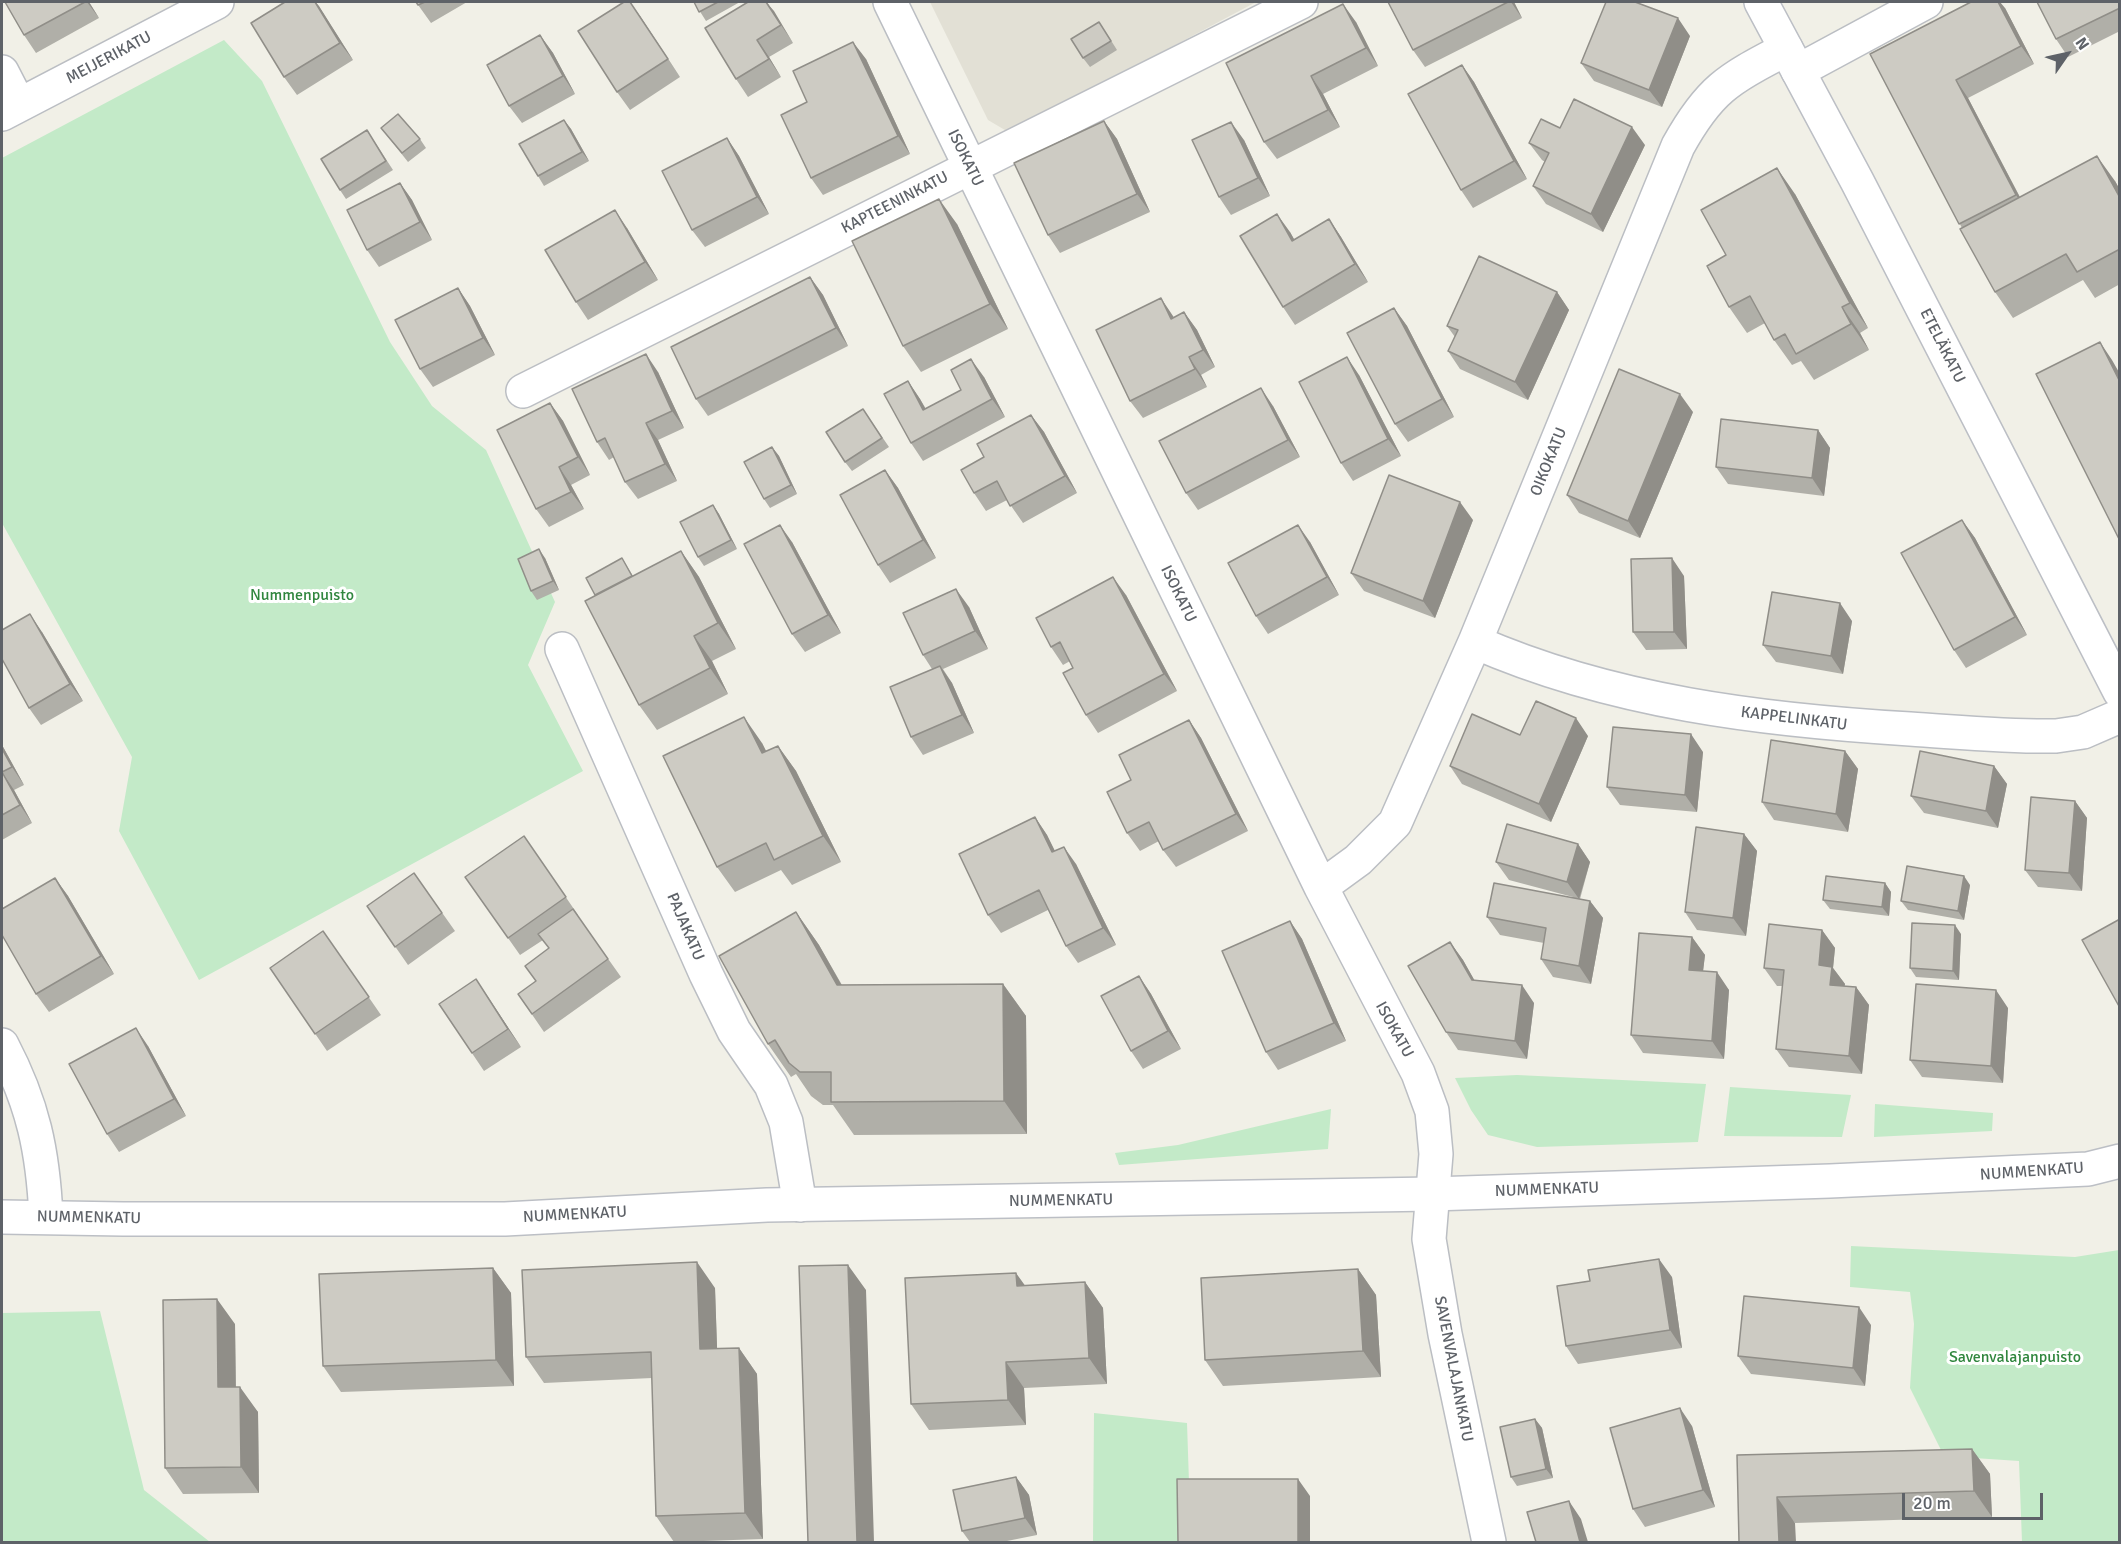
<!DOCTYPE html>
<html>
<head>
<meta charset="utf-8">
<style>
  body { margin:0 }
  #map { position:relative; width:2121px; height:1544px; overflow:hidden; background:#f1f0e7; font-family:Signika,sans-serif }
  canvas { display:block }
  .frame { position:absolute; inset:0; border:3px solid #5e6268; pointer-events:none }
  .north { position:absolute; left:2037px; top:24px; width:60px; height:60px; -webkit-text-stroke:4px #fff; paint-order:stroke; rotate:56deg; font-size:16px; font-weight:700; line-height:24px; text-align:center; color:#5e6268 }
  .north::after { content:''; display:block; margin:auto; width:21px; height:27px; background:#5e6268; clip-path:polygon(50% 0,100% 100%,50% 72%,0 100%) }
  .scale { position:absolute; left:1902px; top:1493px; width:141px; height:27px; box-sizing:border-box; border:3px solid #5e6268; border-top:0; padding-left:8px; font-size:18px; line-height:21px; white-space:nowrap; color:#5e6268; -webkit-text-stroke:4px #fff; paint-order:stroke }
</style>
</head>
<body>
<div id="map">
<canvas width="2121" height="1544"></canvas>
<div class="frame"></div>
<div class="north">N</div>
<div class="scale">20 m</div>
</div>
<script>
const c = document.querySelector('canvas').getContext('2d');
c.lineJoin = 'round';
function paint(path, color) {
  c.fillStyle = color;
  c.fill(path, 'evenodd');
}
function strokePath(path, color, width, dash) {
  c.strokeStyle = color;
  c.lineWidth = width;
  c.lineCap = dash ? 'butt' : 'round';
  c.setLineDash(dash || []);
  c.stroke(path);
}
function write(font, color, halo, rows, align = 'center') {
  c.font = font + ' Signika,sans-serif';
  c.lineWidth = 6;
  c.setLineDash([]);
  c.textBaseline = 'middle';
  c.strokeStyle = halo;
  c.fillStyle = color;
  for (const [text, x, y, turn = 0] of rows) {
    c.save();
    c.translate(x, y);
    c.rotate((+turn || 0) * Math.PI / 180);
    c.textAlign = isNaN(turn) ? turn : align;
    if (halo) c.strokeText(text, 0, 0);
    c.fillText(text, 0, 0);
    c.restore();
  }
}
paint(new Path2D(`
  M930,2h326l-246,131 -22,-13z`), '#e2e0d5');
paint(new Path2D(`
  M224,40l38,41 128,261 42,64 54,44 69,152 -27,63 55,106 -384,209 -80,-149 13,-74 -130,-234v-365z
  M1517,1075l189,9 -8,58 -161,5 -49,-12 -17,-25 -16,-32z
  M1730,1087l121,8 -9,42 -118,-1z
  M1875,1104l118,9 -1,18 -118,6z
  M1331,1109l-3,40 -209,16 -4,-12 63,-8z
  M1851,1246l224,11 44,-7v292h-97l-3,-81 -75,-5 -34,-68 4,-64 -4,-32 -60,-5z
  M100,1311l44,179 66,52h-208v-229z
  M1094,1413l93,10 4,119h-98z`), '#c3eac8');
const minor = new Path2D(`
  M890,2l431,885 97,186 14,38 4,43 -7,85 16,95 44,208
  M1798,71l128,-69
  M2,72l17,33
  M2,114l215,-112
  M523,391l778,-389
  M1475,642c137,60 287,78 435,87 48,3 97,8 146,7l27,-4 37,-16
  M562,649l144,325 28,57 37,54 15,37 14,83
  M1321,887l37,-27 37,-37 80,-181 203,-496c32,-58 51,-67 108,-97
  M2,1045c31,59 41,106 44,172`);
const secondary = new Path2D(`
  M1761,2l96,179 263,511
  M2,1217l121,2h382l262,-14 665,-11 398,-13 258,-12 32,-8`);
strokePath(minor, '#bbbec3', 36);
strokePath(secondary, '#bcbfc5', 36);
strokePath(minor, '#fff', 33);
strokePath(secondary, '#fff', 33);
paint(new Path2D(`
  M5,2h84l10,16 -63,35 -12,-18z
  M316,2l37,58 -56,35 -13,-18z
  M416,2h51l-36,21z
  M694,2h46l-34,19z
  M748,2h19l26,41 -24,14 12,20 -33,20 -12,-18z
  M1388,2h126l8,16 -97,49 -12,-17z
  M2120,2v29l-52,26 -12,-18z
  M2005,8l29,56 -66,34 52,99 95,-16 5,9v94l-25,14 -12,-18 -70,38 -18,-26 -33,-64 -92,-174z
  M640,16l40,61 -50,33 -13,-18z
  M1356,22l22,44 -55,28 17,33 -63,32 -13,-17 -38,-79z
  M1105,31l12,19 -27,17 -7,-9z
  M540,35l13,18 22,41 -53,29 -13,-17z
  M1690,36l-28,71 -68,-26 -13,-18z
  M866,59l44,95 -87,41 -12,-17 -4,-76z
  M1462,65l12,17 53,97 -54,29 -12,-18z
  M564,120l7,9 18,32 -45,25 -6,-10z
  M1104,121l13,18 33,73 -90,41 -12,-18z
  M381,128l39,11 6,9 -18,14z
  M367,130l26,40 -47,29 -6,-9z
  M727,138l12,18 30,58 -64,33 -13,-17z
  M1244,140l26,56 -39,19 -12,-18z
  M1529,143l116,2 -42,87 -57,-28 -13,-18 12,-24 -3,-2z
  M400,183l12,17 20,40 -53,27 -12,-17z
  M1795,194l73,134 -8,5 9,17 -55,30 -13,-19 -9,4 -18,-25 -9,-17 -18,10 -18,-26 -3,-52z
  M1329,219l12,18 27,45 -73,43 -12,-18 7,-75 4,8z
  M957,224l51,105 -87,43 -18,-26z
  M627,228l31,52 -70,40 -12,-18z
  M810,277l13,18 25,51 -140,70 -12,-17z
  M458,288l12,18 25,49 -62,32 -13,-18z
  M1557,292l12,18 -41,90 -68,-31 -12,-18 7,-14 -8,-11z
  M1394,308l13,18 47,91 -46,25 -13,-18z
  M1184,312l13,18 18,37 -14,8 6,12 -64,31 -13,-17z
  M658,372l26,56 -26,12 19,41 -39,18 -13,-17 -11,-25 -5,3 -12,-18z
  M1359,375l42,81 -48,25 -12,-18z
  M984,377l21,40 -82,44 -12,-18 -3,-62 12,18 6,10z
  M550,403l13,18 27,54 -19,10 13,24 -35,18 -13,-18z
  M1273,406l27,51 -102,53 -12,-17z
  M863,409l26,38 -37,24 -7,-9z
  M1693,412l-53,126 -61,-25 -12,-18z
  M1031,415l13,17 33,61 -54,30 -16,-23 -21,11 -12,-18 10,-36z
  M1818,430l12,18 -6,48 -96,-12 -12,-17z
  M772,447l7,9 18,38 -27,14 -6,-9z
  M885,470l13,18 38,70 -46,25 -12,-18z
  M713,505l6,9 18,35 -33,17 -6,-9z
  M1473,520l-38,98 -71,-27 -13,-18z
  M1962,520l13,18 52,97 -61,33 -12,-18z
  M792,542l49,91 -36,19 -13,-18z
  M1310,542l29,53 -71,39 -12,-18z
  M681,551l18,26 37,72 -24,12 16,33 -71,36 -18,-25 -44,-110 27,-37 11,18z
  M545,558l14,32 -22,10 -6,-9z
  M1684,576l3,73 -41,1 -13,-18z
  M1126,595l51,96 -79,42 -12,-18 -13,-47 -3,-7 -7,4 -12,-18z
  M969,607l19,42 -45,20 9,14 22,50 -51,22 -12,-18 21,-68 -9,-14z
  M1852,621l-9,53 -67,-12 -13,-17z
  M42,632l41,69 -42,24 -12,-17z
  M1189,720l12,18 47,93 -72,36 -13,-17 -4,-9 -19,10 -13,-18 4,-53z
  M1520,735l68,1 -37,86 -89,-38 -12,-18z
  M762,743l4,8 12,-5 18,25 45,91 -49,23 -11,-15 -46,22 -18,-25z
  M2,745l22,40 -10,5 18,33 -30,17z
  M1845,751l13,18 -10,63 -74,-12 -12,-18z
  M1703,752l-6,60 -77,-7 -13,-18z
  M1994,766l13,18 -9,44 -74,-15 -13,-17z
  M2075,801l12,17 -5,73 -44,-4 -13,-17z
  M1035,817l12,18 8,16 21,13 40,81 -38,18 -12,-17 -18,-36 -47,23 -13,-18z
  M1744,834l13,17 -11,85 -49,-6 -12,-18z
  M524,836l54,79h-1l44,62 -77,55 -26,-38 18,-13 -11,-15 24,-18 -6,-8 -23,15 -55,-78z
  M1578,844l12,18 -10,37 10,2 13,17 -12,66 -38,-7 -12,-18 3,-16 -44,-8 -13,-18 86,-20 -64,-17 -13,-18z
  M414,873l41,58 -47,34 -41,-59z
  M55,878l13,18 46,78 -65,38 -13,-18z
  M1885,883l6,9 -2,24 -59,-7 -7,-9z
  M1970,885l-6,35 -56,-10 -7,-9z
  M796,912l23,33 23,40 161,-1 23,32 1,118 -173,1 -21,-30h-10l-12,-9 -15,-22 -5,3 -23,-33z
  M1290,921l12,18 44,102 -68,29 -12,-18z
  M1822,930l13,18 -2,20 12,16 -1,2 12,1 13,18 -7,69 -73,-7 -13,-18 7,-63h-6l-13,-18z
  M323,931l58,84 -54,36 -57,-83z
  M1961,934l-2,46 -43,-3 -6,-9z
  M1692,937l13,18 -2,16 26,19 -5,69 -81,-6 -12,-18z
  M1450,942l13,18 11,20 60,23 -7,56 -69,-9 -12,-18z
  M1139,976l12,18 30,55 -38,20 -12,-18z
  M476,979l45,68 -37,24 -45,-67z
  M2008,1008l-5,75 -81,-6 -12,-17z
  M148,1046l38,70 -67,36 -12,-18z
  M493,1268l18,25 3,93 -173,6 -18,-26z
  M1358,1269l18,26 5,82 -158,9 -18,-26z
  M1672,1277l10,71 -104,16 -12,-18z
  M1085,1282l18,26 4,76 -83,4 2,37 -97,5 -18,-26z
  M715,1288l2,61 22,-1 18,26 6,165 -89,3 -18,-26 -4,-138 -108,5 -18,-26z
  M235,1324l1,63 22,25 1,81 -76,1 -18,-26z
  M1871,1325l-6,61 -114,-12 -13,-18z
  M1535,1419l7,9 11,50 -36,8 -6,-9z
  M1692,1426l23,81 -70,20 -12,-18z
  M1972,1449l18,25 2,43 -197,6 -58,-68z
  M1016,1477l13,18 8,40 -35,7h-32l-8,-11z`), '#b0afa8');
paint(new Path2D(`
  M87,2h2l10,16z
  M315,2l4,4 34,54 -13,-17z
  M630,2l10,14 40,61z
  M766,2l8,9 19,32 -12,-18z
  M1511,2h3l8,16z
  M1998,2h2l5,6 29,56 -13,-18z
  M1343,4l13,18 22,44 -12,-18z
  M1678,18l12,18 -28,71 -13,-17z
  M540,35l13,18 22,41 -12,-18z
  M757,40l12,17 12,20 -12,-18z
  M853,42l13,17 44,95 -12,-18z
  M1462,65l12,17 53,97 -13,-18z
  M1311,76l12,18 17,33 -12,-17z
  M1956,80l12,18 60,115 -12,-18z
  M564,120l7,9 18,32 -7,-9z
  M1104,121l13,18 33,73 -13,-18z
  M1231,122l13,18 26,56 -12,-18z
  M1632,127l13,18 -42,87 -12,-18z
  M727,138l12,18 30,58 -12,-17z
  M2097,156l18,25 5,9v8z
  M1777,168l18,26 73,134 -18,-25z
  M400,183l12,17 20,40 -12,-18z
  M939,199l18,25 51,105 -18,-25z
  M615,210l12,18 31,52 -13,-18z
  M1277,214l13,18 15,26 -13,-17z
  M1329,219l12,18 27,45 -13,-18z
  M810,277l13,18 25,51 -12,-18z
  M458,288l12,18 25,49 -12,-17z
  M1557,292l12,18 -41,90 -13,-18z
  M1161,298l12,18 11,20 -13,-17z
  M1842,307l18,26 9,17 -18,-26z
  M1394,308l13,18 47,91 -12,-18z
  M1184,312l13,18 18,37 -12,-17z
  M2100,342l12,18 8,14v8z
  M646,354l12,18 26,56 -12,-17z
  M1189,357l12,18 6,12 -12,-18z
  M1347,357l12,18 42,81 -13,-17z
  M971,359l13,18 21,40 -13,-18z
  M908,381l12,18 16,29 -13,-18z
  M1261,388l12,18 27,51 -12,-17z
  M1680,394l13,18 -53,126 -12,-17z
  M550,403l13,18 27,54 -12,-18z
  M1031,415l13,17 33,61 -12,-17z
  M646,423l12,17 19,41 -12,-17z
  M1818,430l12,18 -6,48 -12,-18z
  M772,447l7,9 18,38 -6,-9z
  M559,467l12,18 13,24 -13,-17z
  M885,470l13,18 38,70 -13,-18z
  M1460,502l13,18 -38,98 -12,-17z
  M713,505l6,9 18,35 -6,-9z
  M1962,520l13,18 52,97 -12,-18z
  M780,525l12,17 49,91 -13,-18z
  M1298,525l12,17 29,53 -12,-18z
  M539,549l6,9 14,32 -6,-9z
  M681,551l18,26 37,72 -18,-26z
  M1672,558l12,18 3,73 -13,-17z
  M1113,577l13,18 51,96 -13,-17z
  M956,589l13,18 19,42 -13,-18z
  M1840,603l12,18 -9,53 -12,-18z
  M30,614l12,18 41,69 -13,-17z
  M694,636l18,25 16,33 -18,-26z
  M940,666l12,17 22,50 -12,-18z
  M744,717l18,26 18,36 -18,-26z
  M1576,718l12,18 -37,86 -12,-18z
  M1189,720l12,18 47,93 -12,-17z
  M1691,734l12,18 -6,60 -12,-17z
  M2,745l22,40 -12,-18 -10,-18z
  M778,746l18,25 45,91 -18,-26z
  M1845,751l13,18 -10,63 -12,-18z
  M1994,766l13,18 -9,44 -12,-17z
  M2,772l12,18 18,33 -12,-18z
  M2075,801l12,17 -5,73 -13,-18z
  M1035,817l12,18 17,35 -12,-18z
  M1744,834l13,17 -11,85 -13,-18z
  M1578,844l12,18 -11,37 -12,-17z
  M1064,847l12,17 40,81 -13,-17z
  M1964,876l6,9 -6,35 -6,-9z
  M55,878l13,18 46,78 -13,-18z
  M1885,883l6,9 -2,24 -7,-9z
  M1590,901l13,17 -12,66 -12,-18z
  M796,912l23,33 41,73 -23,-33z
  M1290,921l12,18 44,102 -12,-18z
  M1955,925l6,9 -2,46 -6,-9z
  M1822,930l13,18 -2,20 12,16 -3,18 -12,-17 -11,-20z
  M1692,937l13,18 -4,33 -12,-18z
  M1450,942l13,18 21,37 -12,-17z
  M1717,972l12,18 -5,69 -12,-18z
  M1139,976l12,18 30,55 -13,-18z
  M476,979l12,18 33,50 -13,-18z
  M1003,984l23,32 1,118 -23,-33z
  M1522,985l12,18 -7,56 -12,-18z
  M1856,987l13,18 -7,69 -13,-18z
  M1996,990l12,18 -5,75 -12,-17z
  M136,1028l12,18 38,70 -12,-17z
  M1659,1259l13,18 10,71 -12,-18z
  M697,1262l18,26 3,87 -18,-26z
  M848,1265l18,25 8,252h-17z
  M493,1268l18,25 3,93 -18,-26z
  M1358,1269l18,26 5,82 -18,-26z
  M1016,1273l18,25 -17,-12z
  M1085,1282l18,26 4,76 -18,-26z
  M217,1299l18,25 1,89 -18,-26z
  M1859,1307l12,18 -6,61 -12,-18z
  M739,1348l18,26 6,165 -18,-26z
  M1006,1362l18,26 2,37 -18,-25z
  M240,1387l18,25 1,81 -18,-26z
  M1680,1408l12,18 23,81 -12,-17z
  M1535,1419l7,9 11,50 -7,-9z
  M1972,1449l18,25 2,43 -18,-26z
  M1016,1477l13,18 8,40 -12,-17z
  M1298,1479l12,17v46h-12z
  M1777,1497l18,26 1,19h-17z
  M1569,1501l12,18 7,23h-8z`), '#908e88');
const building = new Path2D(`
  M5,2h80l-61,33z
  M285,2h30l25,41 -56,34 -33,-54z
  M416,2h9l-7,3z
  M624,2h6l38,57 -51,33 -39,-61z
  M694,2h24l-19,10z
  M748,2h18l15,23 -24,15 12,19 -33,20 -31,-51z
  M1388,2h120l-95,48z
  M1606,2h29l43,16 -29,72 -68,-27z
  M1971,2h27l23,44 -65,34 60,115 -57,29 -89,-170z
  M2037,2h83v6l-64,31z
  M1343,4l23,44 -55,28 17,34 -64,32 -38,-79z
  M1099,22l12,19 -28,17 -12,-19z
  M540,35l23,41 -54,30 -22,-41z
  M853,42l45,94 -87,42 -30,-63 26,-13 -14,-31z
  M1462,65l52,96 -53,29 -53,-96z
  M1574,99l58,28 -41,87 -58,-28 16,-33 -20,-10 12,-24 19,9z
  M398,114l22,25 -18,14 -21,-25z
  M564,120l18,32 -44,24 -19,-32z
  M1104,121l33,73 -89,41 -34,-72z
  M1231,122l27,56 -39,19 -27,-57z
  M367,130l19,31 -46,29 -19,-31z
  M727,138l30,59 -65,33 -30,-59z
  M2097,156l23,42v51l-43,23 -11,-18 -71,38 -35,-63z
  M1777,168l73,135 -8,4 9,17 -55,30 -11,-20 -11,6 -24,-44 -21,11 -22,-41 19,-11 -25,-45z
  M400,183l20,39 -53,28 -20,-40z
  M939,199l51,105 -87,42 -51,-105z
  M615,210l30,52 -69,40 -31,-52z
  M1277,214l15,27 37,-22 26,45 -72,43 -43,-71z
  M1479,256l78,36 -42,90 -67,-31 10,-21 -11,-4z
  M810,277l26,51 -140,71 -25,-52z
  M458,288l25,50 -63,31 -25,-49z
  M1161,298l10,21 13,-7 19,38 -14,7 6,12 -65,32 -34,-71z
  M1394,308l48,91 -47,25 -48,-91z
  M2100,342l20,40v159l-84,-167z
  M646,354l26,57 -26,12 19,41 -40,18 -20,-44 -8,4 -25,-53z
  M1347,357l41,82 -47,24 -42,-81z
  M971,359l21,40 -81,44 -27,-49 24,-13 15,29 38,-20 -10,-20z
  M1619,369l61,25 -52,127 -61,-26z
  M1261,388l27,52 -102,53 -27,-52z
  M550,403l28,54 -19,10 12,25 -35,17 -39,-79z
  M863,409l19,29 -37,24 -19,-30z
  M1031,415l34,61 -55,30 -13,-25 -23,12 -13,-23 23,-13 -7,-13z
  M1721,419l97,11 -6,48 -96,-11z
  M772,447l19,38 -27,14 -20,-37z
  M885,470l38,70 -45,25 -38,-70z
  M1389,475l71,27 -37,99 -72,-28z
  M713,505l18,35 -33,17 -18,-35z
  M1962,520l53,97 -61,33 -53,-97z
  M780,525l48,90 -36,19 -48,-90z
  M1298,525l29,52 -71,39 -28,-53z
  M539,549l14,32 -22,10 -13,-32z
  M681,551l37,72 -24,13 16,32 -71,37 -54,-104z
  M622,558l10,18 -37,19 -9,-17z
  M1672,558l2,74h-41l-2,-73z
  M1113,577l51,97 -78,41 -23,-42 10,-5 -13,-26 -9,5 -15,-29z
  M956,589l19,42 -52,24 -20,-42z
  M1772,592l68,11 -9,53 -68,-11z
  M30,614l40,70 -41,24 -27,-49v-29z
  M940,666l22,49 -51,22 -21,-50z
  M1536,701l40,17 -37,86 -89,-38 22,-52 48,21z
  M744,717l18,36 16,-7 45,90 -49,24 -8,-17 -49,24 -54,-111z
  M1189,720l47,94 -73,36 -14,-28 -22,11 -20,-41 24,-12 -12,-25z
  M1613,727l78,7 -6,61 -78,-8z
  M1771,740l74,11 -9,63 -74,-12z
  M2,749l10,18 -10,5 18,33 -18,10z
  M1920,751l74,15 -8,45 -75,-15z
  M2031,797l44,4 -6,72 -44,-3z
  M1035,817l17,35 12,-5 39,81 -37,18 -27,-56 -51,25 -29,-61z
  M1507,824l71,20 -11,38 -71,-20z
  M1696,827l48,7 -11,84 -48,-6z
  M524,836l42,61 -58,41 -43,-61z
  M1907,866l57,10 -6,35 -57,-10z
  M414,873l28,40 -47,34 -28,-41z
  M1826,876l59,7 -3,24 -59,-7z
  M55,878l46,78 -65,38 -34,-59v-26z
  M1494,883l96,18 -11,65 -38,-7 5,-31 -59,-11z
  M573,909l35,50 -76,55 -14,-20 18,-13 -11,-15 24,-18 -11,-14z
  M796,912l41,73 166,-1 1,117 -173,1v-30h-31l-11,-9 -14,-23 -7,4 -49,-88z
  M2120,919v89l-38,-68z
  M1290,921l44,102 -68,29 -44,-101z
  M1912,923l43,2 -2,46 -43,-3z
  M1769,924l53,6 -3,35 13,2 -2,18 26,2 -7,69 -73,-7 8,-79 -20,-2z
  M323,931l46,66 -54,37 -45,-66z
  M1639,933l53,4 -3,33 28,2 -5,69 -81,-6z
  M1450,942l22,38 50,5 -7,56 -69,-9 -38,-66z
  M1139,976l29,55 -37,20 -30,-55z
  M476,979l32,50 -36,24 -33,-49z
  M1916,984l80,6 -5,76 -81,-6z
  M136,1028l38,71 -67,35 -38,-70z
  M1659,1259l11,71 -104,16 -9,-60 33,-5 -2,-11z
  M697,1262l3,87 39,-1 6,165 -89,3 -5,-164 -125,5 -4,-87z
  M848,1265l9,277h-49l-9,-276z
  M493,1268l3,92 -173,6 -4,-92z
  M1358,1269l5,82 -158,9 -4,-82z
  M1016,1273l1,13 68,-4 4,76 -83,4 2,38 -97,4 -6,-126z
  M1744,1296l115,11 -6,61 -115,-12z
  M217,1299l1,88h22l1,80 -76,1 -2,-168z
  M1680,1408l23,82 -70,19 -23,-81z
  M1535,1419l11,50 -35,8 -11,-50z
  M1972,1449l2,42 -197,6 2,45h-40l-2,-87z
  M1016,1477l9,41 -63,13 -9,-41z
  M1177,1479h121v63h-120z
  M1569,1501l11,41h-44l-9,-30z`);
paint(building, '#cdcbc3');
strokePath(building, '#908e88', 1.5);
write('16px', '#5e6268', '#fff', [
  ["MEIJERIKATU",109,58,-28],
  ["ISOKATU",965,158,64],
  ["KAPTEENINKATU",895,203,-27],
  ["ETELÄKATU",1942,346,63],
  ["OIKOKATU",1549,462,-68],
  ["ISOKATU",1178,594,64],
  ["KAPPELINKATU",1794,719,7],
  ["PAJAKATU",685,927,67],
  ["ISOKATU",1394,1030,61],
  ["NUMMENKATU",2032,1172,-4],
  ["NUMMENKATU",1547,1190,-2],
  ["NUMMENKATU",1061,1201,-1],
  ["NUMMENKATU",575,1215,-3],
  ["NUMMENKATU",89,1218,1],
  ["SAVENVALAJANKATU",1453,1369,79]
]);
write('16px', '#30863e', '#fff', [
  ["Nummenpuisto",302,596],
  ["Savenvalajanpuisto",2015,1358]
]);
</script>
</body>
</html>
